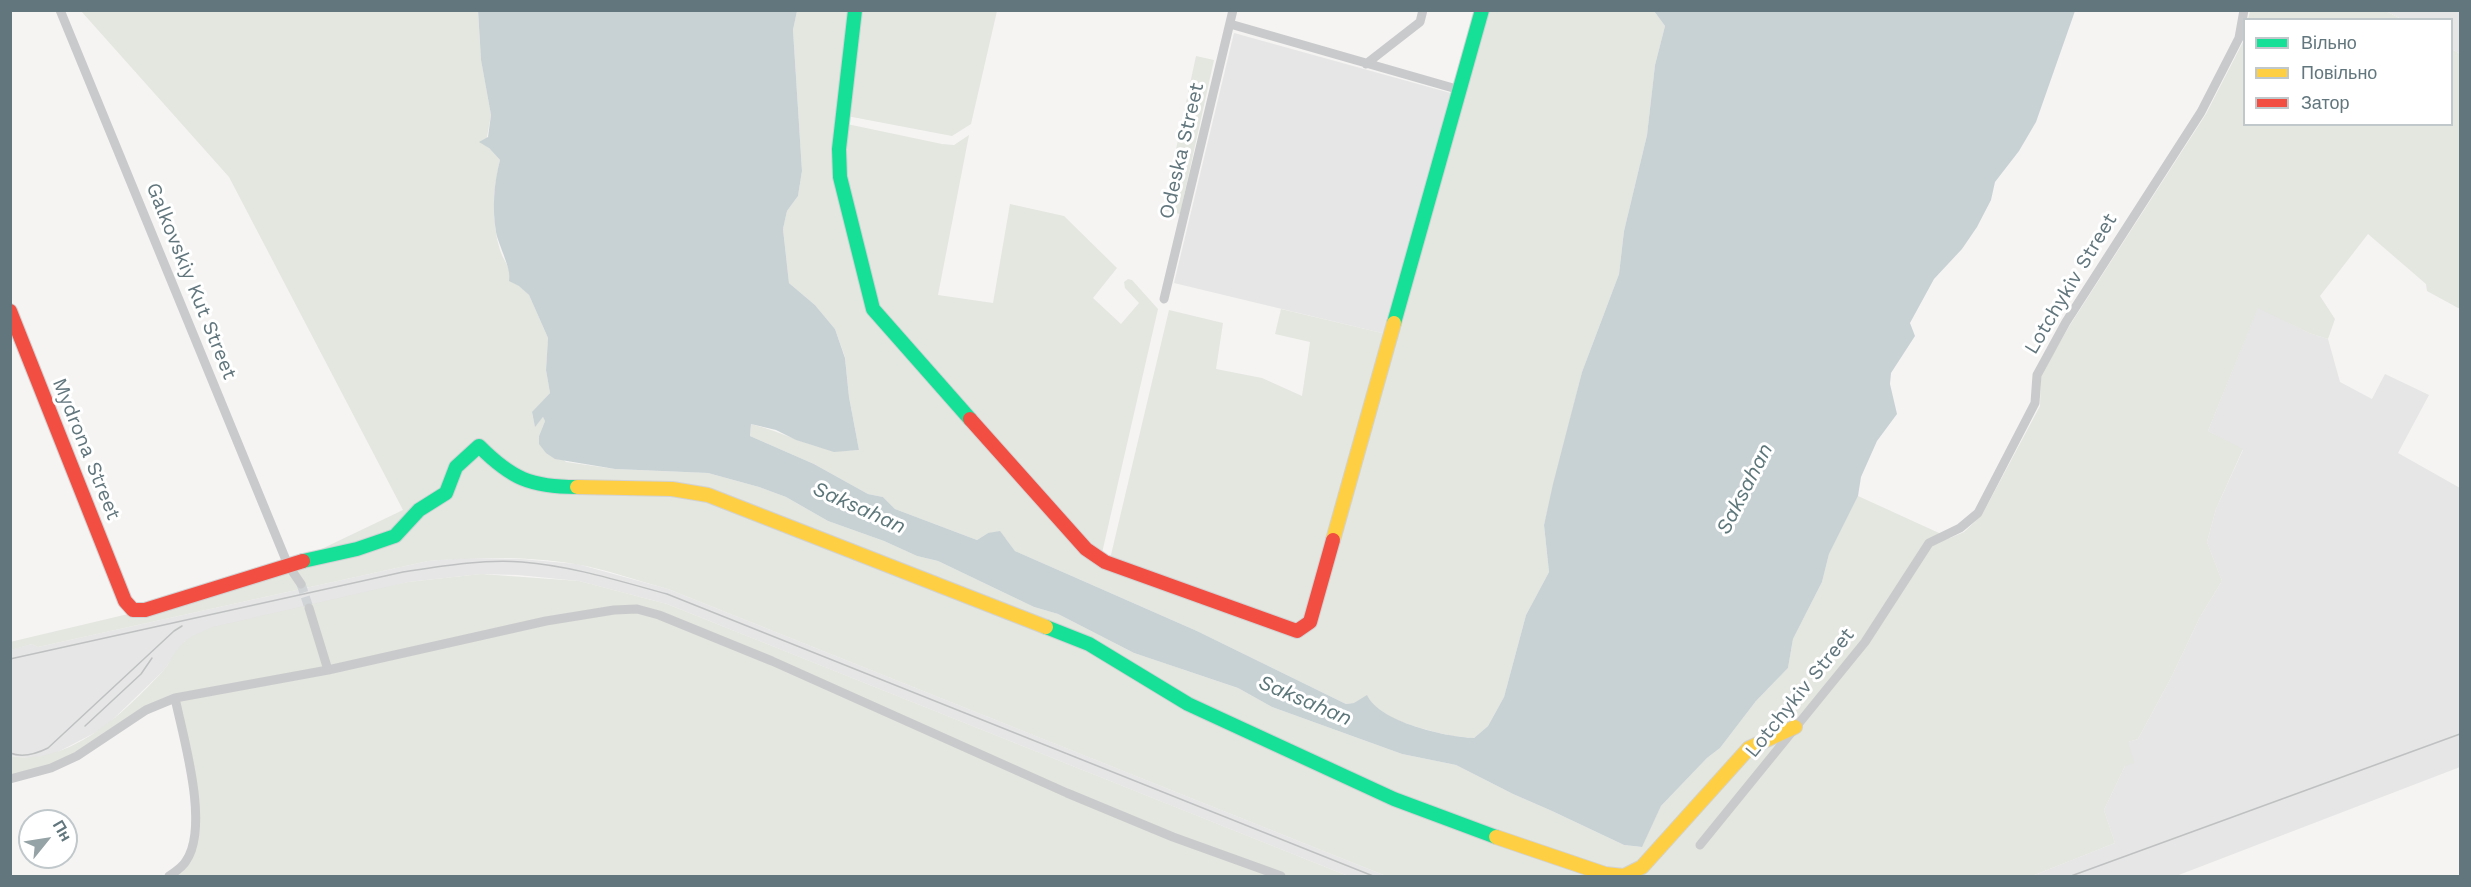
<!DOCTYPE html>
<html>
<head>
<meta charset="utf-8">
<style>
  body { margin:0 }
  #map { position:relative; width:2471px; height:887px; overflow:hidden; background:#f5f4f3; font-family:"Work Sans",sans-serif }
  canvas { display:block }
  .frame { position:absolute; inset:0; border:12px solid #61767d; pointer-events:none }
  .legend { position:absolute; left:2243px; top:18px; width:210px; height:108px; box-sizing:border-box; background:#fff; border:2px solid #c0c8cb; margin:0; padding:8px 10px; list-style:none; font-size:18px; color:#61767d }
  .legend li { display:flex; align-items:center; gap:12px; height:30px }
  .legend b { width:30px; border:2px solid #c0c8cb }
  .north { position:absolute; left:18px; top:809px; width:60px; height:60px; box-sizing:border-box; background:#fff; border:2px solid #c0c8cb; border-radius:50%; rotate:60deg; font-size:16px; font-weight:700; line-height:24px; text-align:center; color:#61767d }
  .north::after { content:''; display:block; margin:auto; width:21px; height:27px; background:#95a2a6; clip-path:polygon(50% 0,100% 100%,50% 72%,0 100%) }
</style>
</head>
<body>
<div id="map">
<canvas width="2471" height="887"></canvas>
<div class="frame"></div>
<ul class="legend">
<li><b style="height:8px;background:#16e098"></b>Вільно</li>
<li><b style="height:8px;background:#ffcf43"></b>Повільно</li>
<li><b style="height:8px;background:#f24e42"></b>Затор</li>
</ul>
<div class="north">Пн</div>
</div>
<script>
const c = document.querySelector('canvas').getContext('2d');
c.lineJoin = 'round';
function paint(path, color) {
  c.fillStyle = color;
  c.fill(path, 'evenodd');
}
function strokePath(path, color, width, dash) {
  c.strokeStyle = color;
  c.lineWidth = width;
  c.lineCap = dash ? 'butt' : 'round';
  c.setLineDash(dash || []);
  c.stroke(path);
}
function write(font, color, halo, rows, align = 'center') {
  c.font = font + ' "Work Sans",sans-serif';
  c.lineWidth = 6;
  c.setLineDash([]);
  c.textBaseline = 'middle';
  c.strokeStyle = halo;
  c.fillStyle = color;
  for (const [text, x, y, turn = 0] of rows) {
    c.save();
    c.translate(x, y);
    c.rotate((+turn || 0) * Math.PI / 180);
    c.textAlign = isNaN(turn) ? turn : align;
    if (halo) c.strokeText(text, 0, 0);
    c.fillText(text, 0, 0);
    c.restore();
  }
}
paint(new Path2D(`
  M2386,11h74v43l-8,-5v-29l-51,-1z
  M1234,33l220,61 -68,240 -212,-51z
  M2258,307l51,26 19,6 12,43 32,17 13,-25 44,21 -31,58 62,35v279l-284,109h-144l83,-33 -11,-33 21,-44 3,-24 10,-3 33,-61 29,-61 22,-36 -15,-39 9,-33 27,-59 -35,-19z
  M464,558l57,1 56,5 91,25 718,287h-38l-681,-272 -88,-23 -61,-6 -37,-1 -73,8 -223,59 -22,30 -59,57 -52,27 -23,3 -18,-2 -1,-106 22,-6 6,3 390,-86z`), '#e5e6e5');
paint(new Path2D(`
  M81,11h397l3,49 10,55 -4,22 2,11 11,12c-7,29 -9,61 0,90 3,10 10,16 10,26l19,19 19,43 -2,32 4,23 -18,20 3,13 8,-9 2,4 -6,15 27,26 49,7 93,4 51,14 27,10 42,24 56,20 33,15 21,5 96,46 24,7 76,39 104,35 34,19 130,47 54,11 57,29 39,17 72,34 17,2 20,-41 46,-48 13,-10 36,-47 32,-33 5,-29 29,-57 7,-28 29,-58 92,42 14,-6 18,-17 58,-109 1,-31 29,-50 136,-211 38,-74v84h208v-75l8,5v255l-33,-18 -1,-7 -58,-50 -48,62 15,23 -7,20 -19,-6 -51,-25 -50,123 35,18 -27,60 -9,33 15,39 -22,36 -29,61 -33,61 -10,3 6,21 -9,3 -21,44 11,33 -83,33h-646l-718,-287c-30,-8 -62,-20 -93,-25 -48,-8 -98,-7 -147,-3l-390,86 -6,-3 -21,6 -1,-8 135,-32 143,-45 115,-55 -174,-333z
  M797,11h54l-15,138 33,162 214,240 223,81 181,-621h167l11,15 -10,39 -8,70 -23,96 -5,43 -37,98 -38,153 5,47 -23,43 -22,82 -16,29 -14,12c-27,-1 -55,-10 -81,-19 -21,-8 -19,-19 -47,-15l-149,-73 -182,-80 -9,-12 -18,-6 -11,7 -82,-31 -12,-12 -15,-3 -54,-30 -64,-28 1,-12c37,9 69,31 108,26l-10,-53 -4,-40 -10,-28 -20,-24 -26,-22 -6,-54 4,-18 11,-15 4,-25 -9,-141z
  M859,11h138l-26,113 -19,12 -105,-20z
  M2250,11h136l15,8h-153z
  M1196,56l18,4 -34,154 -17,-4z
  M847,124l95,20 12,1 15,-10 -31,160 55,8 17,-99 54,12 53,52 -24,30 28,26 18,-21 -14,-15 -1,-6 4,-3 4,1 26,29 -56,244 -10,-6 -215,-239 -33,-132z
  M1281,309l105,25 -79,286 -11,7 -186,-68 59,-249 54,13 -7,46 46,9 40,18 8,-54 -35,-8z
  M481,574l98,7 88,23 681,272h-1179l17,-15 11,-40 -22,-123 -98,58 -66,23 -1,-23c59,11 116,-45 152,-84 8,-9 13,-22 22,-30 8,-7 20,-11 29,-15l195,-45z`), '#e4e6e0');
paint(new Path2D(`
  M478,10l319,1 -4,19 9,141 -4,25 -11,15 -4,18 6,54 26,22 20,24 10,29 4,39 10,53 -25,2 -38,-12 -20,-10 -25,-6 -1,12 64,28 54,30 15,3 12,12 82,31 11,-7 12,-2 15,20 182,80 149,73 8,-1 13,-8c12,27 79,42 107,43l14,-12 16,-29 22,-82 23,-43 -5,-47 9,-41 29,-112 37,-98 5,-43 23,-96 8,-70 10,-39 -11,-15h421l-39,111 -17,29 -24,31 -4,18 -14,27 -15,22 -28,30 -24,44 5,13 -24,37 -1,11 7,30 -20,27 -16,36 -3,19 -29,58 -7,28 -29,57 -5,29 -32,33 -36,47 -13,10 -46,48 -19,41 -18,-2 -72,-34 -39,-17 -57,-29 -54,-11 -130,-47 -34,-19 -104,-35 -76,-39 -24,-7 -96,-46 -21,-5 -33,-15 -56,-20 -42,-24 -27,-10 -51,-14 -93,-4 -60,-10 -9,-6 -7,-9v-8l6,-15 -2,-4 -8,10 -3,-15 18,-19 -4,-23 2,-32 -19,-43 -10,-9 -10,-5c3,-12 -10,-34 -13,-49 -4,-24 -2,-49 4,-72l-11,-12 -10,-6 9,-5 3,-22 -10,-55z`), '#c8d2d4');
strokePath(new Path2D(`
  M301,584l8,24`), '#d0d4d6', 9, [9, 4.5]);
const fast = new Path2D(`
  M855,10l-16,139 1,28 33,132 97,110
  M1394,323l88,-313
  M303,561l54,-12 38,-13 24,-26 27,-17 10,-26 23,-21c33,33 52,41 98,41
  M1046,627l43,17 99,60 206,95 102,38`);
const slow = new Path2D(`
  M577,487l95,2 36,6 338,132
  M1333,540l61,-217
  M1496,837l109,37 19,2 18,-9 107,-119 46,-21`);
const jam = new Path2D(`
  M10,311l115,290 8,9h12l158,-49
  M970,419l116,130 19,13 192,69 13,-9 23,-82`);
strokePath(fast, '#d1d2d3', 16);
strokePath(slow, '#d1d2d3', 16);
strokePath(jam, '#d1d2d3', 16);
strokePath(new Path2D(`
  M60,10l228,555 13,19
  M1230,24l230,66
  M1366,64l54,-42 3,-12
  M1164,299l69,-289
  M309,608l19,62
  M10,779l41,-11 26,-12 69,-46 29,-12 153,-28 218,-49 68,-11 23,-1 22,6 113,46 295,132 106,44 108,39
  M1700,845l165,-203 64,-99 31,-15 18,-15 57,-110 2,-28 29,-53 135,-210 38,-74 5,-28
  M169,876c6,-4 14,-9 17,-15 24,-35 -3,-124 -11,-163`), '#c9cacb', 9);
strokePath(fast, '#16e098', 14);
strokePath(slow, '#ffcf43', 14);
strokePath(jam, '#f24e42', 14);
strokePath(new Path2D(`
  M10,659l393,-87c39,-6 80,-13 119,-10 50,4 97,19 145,32l706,282
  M85,726l56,-52 11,-16
  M10,753c13,5 26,1 38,-5l126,-117 8,-5
  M2071,876l389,-142`), '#bfc0c1', 1.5);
write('20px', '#61767d', '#fff', [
  ["Odeska Street",1182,151,-77],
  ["Galkovskiy Kut Street",191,281,68],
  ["Lotchykiv Street",2071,284,-59],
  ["Mydrona Street",86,449,68],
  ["Lotchykiv Street",1800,693,-51]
]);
write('italic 21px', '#5c7679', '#fff', [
  ["Saksahan",1745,489,-63],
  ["Saksahan",859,508,24],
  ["Saksahan",1305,701,23]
]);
</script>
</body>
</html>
